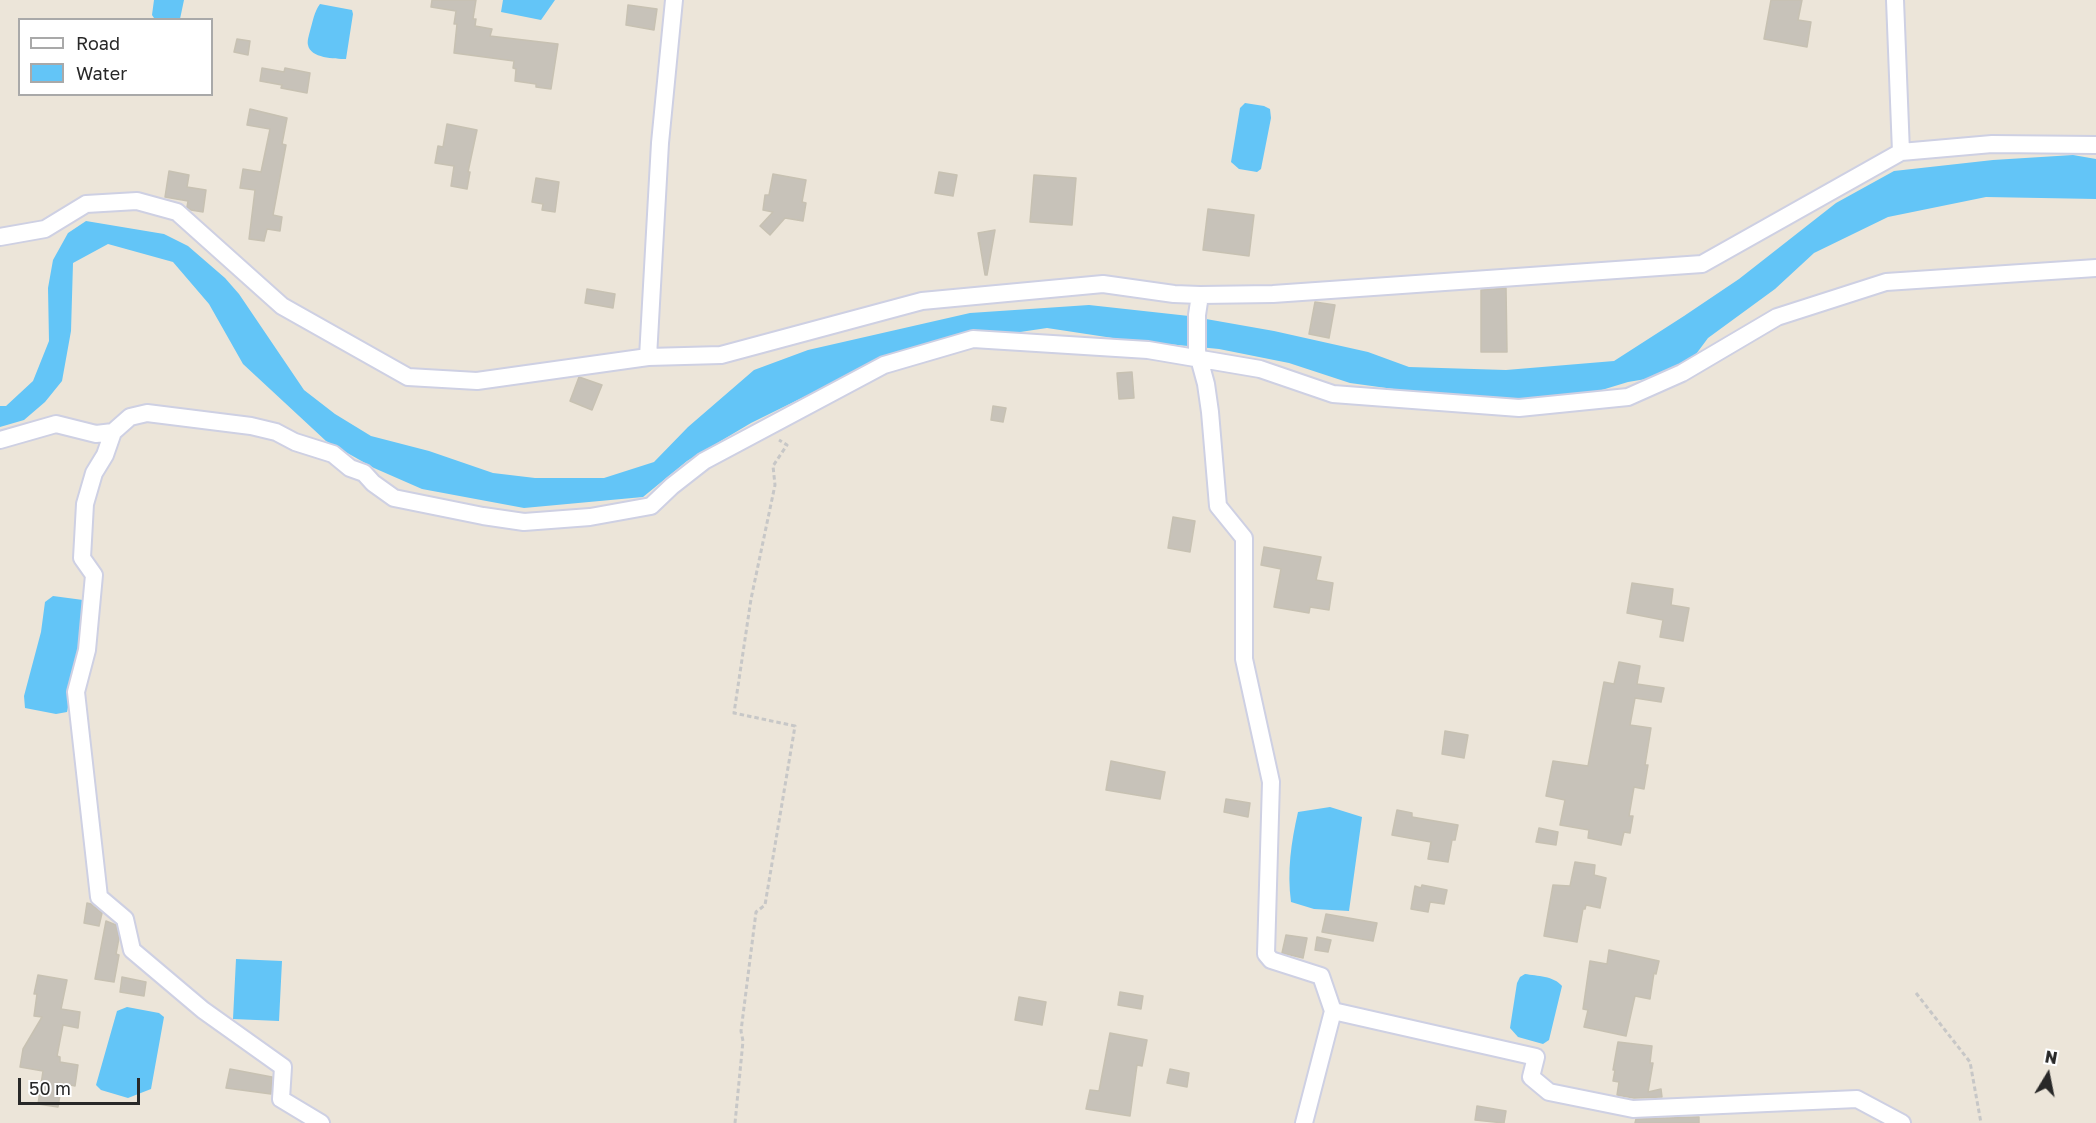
<!DOCTYPE html>
<html>
<head>
<meta charset="utf-8">
<style>
  body { margin:0 }
  #map { position:relative; width:2096px; height:1123px; overflow:hidden; background:#ece5d9; font-family:"Golos Text",sans-serif }
  canvas { display:block }
  .legend { position:absolute; left:18px; top:18px; width:195px; height:78px; box-sizing:border-box; background:#fff; border:2px solid #a9a9a9; margin:0; padding:8px 10px; list-style:none; font-size:18px; color:#282828 }
  .legend li { display:flex; align-items:center; gap:12px; height:30px }
  .legend b { width:30px; border:2px solid #a9a9a9 }
  .north { position:absolute; left:2018px; top:1045px; width:60px; height:60px; -webkit-text-stroke:4px #fff; paint-order:stroke; rotate:10deg; font-size:16px; font-weight:700; line-height:24px; text-align:center; color:#282828 }
  .north::after { content:''; display:block; margin:auto; width:21px; height:27px; background:#282828; clip-path:polygon(50% 0,100% 100%,50% 72%,0 100%) }
  .scale { position:absolute; left:18px; top:1078px; width:122px; height:27px; box-sizing:border-box; border:3px solid #282828; border-top:0; padding-left:8px; font-size:18px; line-height:21px; white-space:nowrap; color:#282828; -webkit-text-stroke:4px #fff; paint-order:stroke }
</style>
</head>
<body>
<div id="map">
<canvas width="2096" height="1123"></canvas>
<ul class="legend">
<li><b style="height:8px;background:#fff"></b>Road</li>
<li><b style="height:16px;background:#63c5f7"></b>Water</li>
</ul>
<div class="north">N</div>
<div class="scale">50 m</div>
</div>
<script>
const c = document.querySelector('canvas').getContext('2d');
c.lineJoin = 'round';
function paint(path, color) {
  c.fillStyle = color;
  c.fill(path, 'evenodd');
}
function strokePath(path, color, width, dash) {
  c.strokeStyle = color;
  c.lineWidth = width;
  c.lineCap = dash ? 'butt' : 'round';
  c.setLineDash(dash || []);
  c.stroke(path);
}
paint(new Path2D(`
  M154,0h30l-4,19 -26,-1 -2,-3z
  M503,0h52l-14,20 -40,-8z
  M320,4l32,6 1,4 -7,45c-11,0 -36,-1 -38,-14 -1,-4 1,-10 2,-14 3,-10 4,-19 10,-27z
  M1245,103l19,3 6,3 1,9 -10,51 -4,3 -18,-3 -8,-7 9,-54z
  M2073,155l23,4v40l-110,-2 -98,20 -74,36 -39,36 -67,49 -26,35 -54,9 -46,14 -76,4 -76,-6 -80,-11 -61,-20 -70,-14 -93,-9 -79,-12 -74,11 -67,14 -76,31 -79,39 -64,38 -44,36 -119,11 -102,-19 -48,-21 -48,-27 -83,-77 -34,-60 -36,-42 -65,-18 -35,19 -2,68 -9,50 -17,21 -21,18 -24,7v-21h6l27,-25 16,-40 -1,-53 5,-28 15,-27 18,-12 78,13 24,12 37,32 14,16 65,96 31,24 36,22 58,15 64,22 42,5h69l50,-16 34,-35 66,-57 54,-20 162,-37 119,-8 100,11 85,15 94,21 41,15 97,3 108,-9 70,-45 55,-37 97,-76 58,-32 99,-11z
  M53,596l30,4 3,17 -19,95 -11,2 -31,-6 -1,-12 17,-64 4,-30z
  M1330,807l32,10 -13,94 -35,-2 -23,-7c-4,-31 0,-59 7,-90z
  M236,959l46,2 -3,60 -46,-2z
  M1525,974c12,2 29,2 37,12l-13,54 -6,4 -25,-7 -8,-9 7,-45 3,-6z
  M127,1007l32,6 5,4 -13,72 -23,9 -27,-8 -5,-5 21,-74z`), '#63c5f7');
const building = new Path2D(`
  M432,0h44l-3,19h3l-1,7 17,3 -2,7 68,8 -7,45 -15,-2v-3l-21,-3 1,-12 -3,-1 1,-7 -60,-8 3,-29h-3l2,-13 -25,-4z
  M1771,0h31l-4,20 13,2 -4,25 -43,-8z
  M628,5l29,4 -3,21 -28,-5z
  M237,39l13,2 -2,14 -14,-3z
  M262,68l22,4 1,-4 25,5 -3,20 -26,-5 1,-3 -22,-4z
  M250,109l37,9 -5,26 4,1 -13,70 9,2 -2,14 -13,-2 -3,12 -15,-2 6,-49 -15,-2 3,-19 18,3 9,-43 -23,-4z
  M447,124l30,6 -9,42h2l-3,17 -16,-3 3,-20 -19,-3 3,-17 5,1z
  M169,171l20,4 -2,12 19,3 -3,22 -12,-2 -4,-3 1,-6 -23,-4z
  M939,172l18,3 -4,21 -18,-3z
  M773,174l33,6 -4,22 4,1 -3,18 -18,-3 -15,17 -10,-9 13,-14 -10,-2 2,-15h4z
  M1034,175l42,3 -4,47 -42,-3z
  M536,178l23,4 -4,30 -13,-2 1,-6 -11,-2z
  M1208,209l46,6 -5,41 -46,-6z
  M995,230l-8,45h-2l-7,-42z
  M1506,288l1,64h-26v-62z
  M587,289l28,5 -2,14 -28,-5z
  M1315,302l20,3 -6,33 -20,-4z
  M1132,372l2,26 -15,1 -2,-26z
  M579,377l23,8 -10,25 -22,-9z
  M993,406l13,2 -3,14 -12,-2z
  M1173,517l22,4 -5,31 -22,-4z
  M1264,547l57,10 -5,23 17,3 -4,27 -19,-3 -1,6 -35,-6 7,-38 -20,-4z
  M1632,583l41,6 -2,16 18,3 -6,33 -23,-4 3,-17 -36,-7z
  M1619,662l21,4 -3,18 27,4 -3,14 -26,-4 -5,27 21,3 -6,37h3l-4,24 -10,-2 -5,29h4l-3,17 -6,-1 -3,13 -33,-7 1,-8 -29,-5 5,-25 -19,-4 7,-35 35,5 16,-84 10,2z
  M1445,731l23,4 -4,23 -22,-4z
  M1111,761l54,11 -5,27 -54,-9z
  M1226,799l24,4 -2,14 -24,-5z
  M1397,810l15,3v4l46,8 -3,15h-3l-4,22 -20,-3 3,-17 -39,-7z
  M1539,828l19,4 -2,13 -20,-3z
  M1575,862l20,3 -1,10 12,3 -6,30 -14,-3 -1,4h-2l-6,33 -33,-6 9,-51 17,1z
  M1422,885l25,5 -3,14 -14,-2 -2,10 -17,-3 4,-23 6,2z
  M87,903l4,1 11,9 -3,13 -15,-3z
  M1326,914l51,9 -4,18 -51,-9z
  M106,921l10,4 3,13 -3,16 3,1 -5,27 -19,-3z
  M1286,935l21,3 -4,20 -21,-5z
  M1317,937l14,3 -3,12 -13,-2z
  M1609,950l50,11 -3,13 -2,-1 -4,26 -15,-3 -9,40 -42,-9 4,-17 -5,-1 7,-48 17,3z
  M38,975l29,5 -6,29 19,3 -2,16 -15,-3 -6,31 3,1v5l18,3 -3,21 -13,-3 -4,24 -20,-3 5,-33 -23,-4 3,-18 19,-32 -8,-1 3,-22h-3z
  M122,977l24,5 -2,14 -24,-4z
  M1120,992l23,4 -2,13 -23,-4z
  M1019,997l27,5 -4,23 -27,-5z
  M1110,1033l37,7 -5,26 -5,-1 -7,51 -44,-7 4,-19 9,1z
  M1618,1042l34,4 -2,17h3l-5,29 13,-3 1,8 -28,1 -17,-3 2,-13 -6,-1 2,-11h-2z
  M230,1069l42,8 -1,17 -45,-6z
  M1170,1069l19,4 -2,14 -20,-4z
  M1477,1106l29,5 -2,12 -29,-3z
  M1699,1117v6h-64l1,-4z`);
paint(building, '#c7c2b9');
strokePath(building, '#c7c1b2', 1.5);
const minor = new Path2D(`
  M1895,0l6,152
  M0,237l45,-8 41,-25 51,-3 40,11 105,94 126,71 69,4 171,-24 12,-214 14,-143
  M1200,295l73,-1 429,-30 199,-112 91,-8 104,1
  M648,357l73,-2 201,-54 181,-17 71,10 26,1 -3,20v36l9,33 4,28 8,94 26,32v121l27,123 -5,172 5,6 50,16 12,35 -29,112
  M113,432l-8,23 -11,18 -9,31 -3,54 12,17 -7,75 -11,42 23,205 26,22 7,31 71,60 80,57 -2,32 40,24
  M0,440l56,-16 40,10 17,-2 17,-15 17,-4 104,13 25,6 19,10 38,12 17,14 14,5 9,10 21,15 89,18 41,6 66,-5 61,-11 21,-20 32,-25 180,-96 89,-26 175,11 112,19 73,25 186,14 109,-11 54,-24 95,-56 109,-35 210,-14
  M1333,1011l203,46 -5,20 18,15 84,17 224,-10 45,24`);
strokePath(minor, '#ced0e3', 20);
strokePath(new Path2D(`
  M1916,993l54,69 11,61
  M735,1123l8,-82 -2,-10 15,-119 9,-7 30,-179 -61,-13 17,-114 24,-114 -2,-19 14,-21 -8,-5`), '#c7c7c7', 3, [4.5, 3]);
strokePath(minor, '#fff', 16);
</script>
</body>
</html>
